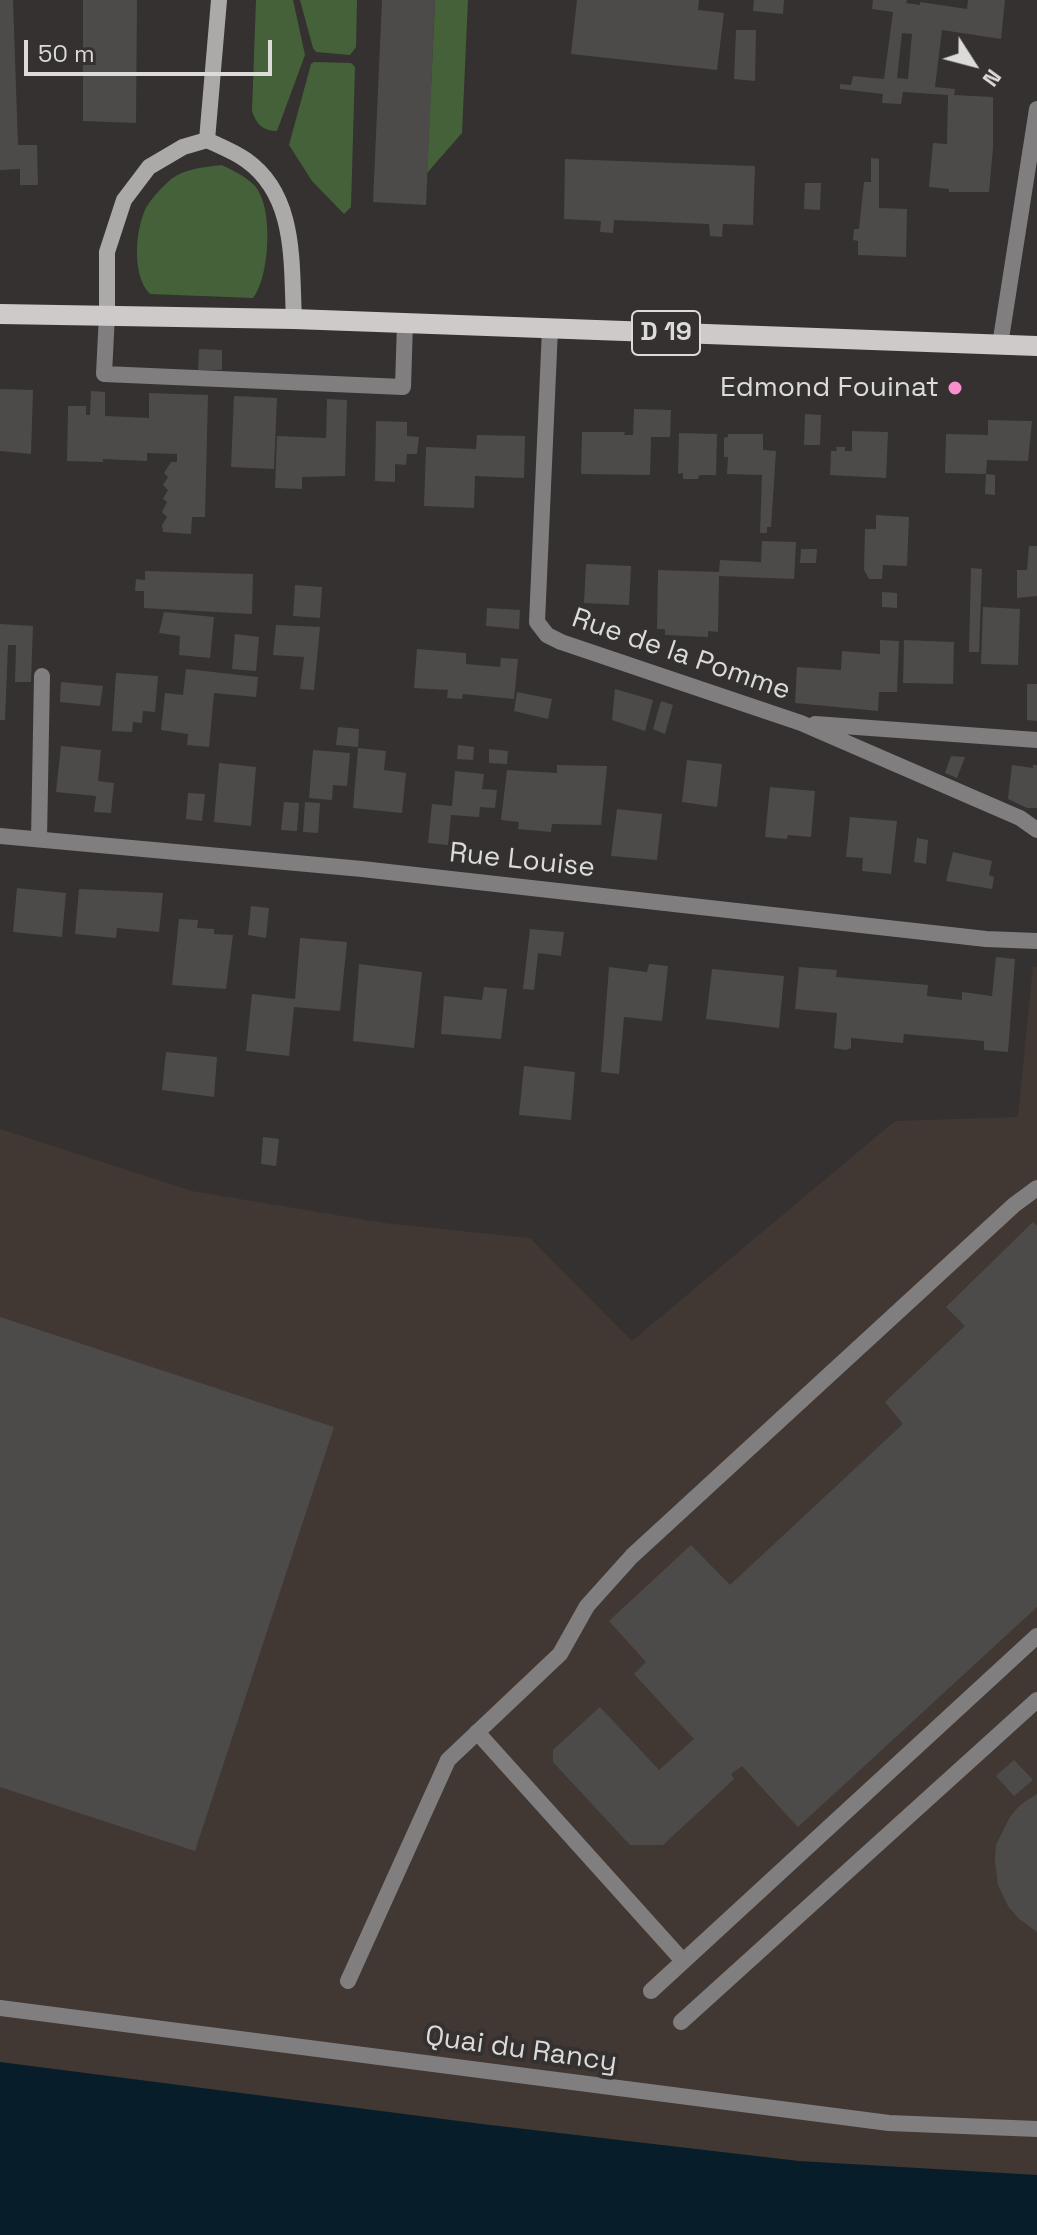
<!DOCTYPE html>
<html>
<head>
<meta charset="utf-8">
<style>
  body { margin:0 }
  #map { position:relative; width:1037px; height:2235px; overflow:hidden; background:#343130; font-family:"Space Grotesk",sans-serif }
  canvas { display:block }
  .north { position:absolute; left:933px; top:24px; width:80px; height:80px; -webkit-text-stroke:6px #343130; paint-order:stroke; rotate:126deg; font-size:22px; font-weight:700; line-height:32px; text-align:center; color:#dcdbda }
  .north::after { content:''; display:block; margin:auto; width:28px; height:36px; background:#dcdbda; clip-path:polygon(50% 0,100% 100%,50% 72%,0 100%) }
  .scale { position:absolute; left:24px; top:40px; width:248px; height:36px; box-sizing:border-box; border:4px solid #dcdbda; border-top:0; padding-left:10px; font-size:24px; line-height:28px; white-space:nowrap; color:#dcdbda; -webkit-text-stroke:6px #343130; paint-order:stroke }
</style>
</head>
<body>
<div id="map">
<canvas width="1037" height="2235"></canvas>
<div class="north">N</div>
<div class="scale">50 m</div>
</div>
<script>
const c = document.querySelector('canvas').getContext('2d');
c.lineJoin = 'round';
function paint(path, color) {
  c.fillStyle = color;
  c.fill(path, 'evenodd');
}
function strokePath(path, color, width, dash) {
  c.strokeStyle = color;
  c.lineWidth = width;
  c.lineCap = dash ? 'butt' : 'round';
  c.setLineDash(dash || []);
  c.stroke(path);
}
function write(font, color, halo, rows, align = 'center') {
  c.font = font + ' "Space Grotesk",sans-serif';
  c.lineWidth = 8;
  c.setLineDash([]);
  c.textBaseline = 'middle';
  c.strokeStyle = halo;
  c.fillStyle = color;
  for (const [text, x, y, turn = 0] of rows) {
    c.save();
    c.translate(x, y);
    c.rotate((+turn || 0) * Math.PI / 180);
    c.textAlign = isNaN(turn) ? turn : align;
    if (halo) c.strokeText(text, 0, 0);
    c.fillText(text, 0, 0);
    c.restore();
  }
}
paint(new Path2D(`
  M1033,966l4,1v1268h-1037v-1106l192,62 192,32 146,15 102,103 263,-220 123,-4z`), '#413834');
paint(new Path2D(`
  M256,0h37l12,55 -28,76c-14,0 -21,-7 -25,-20z
  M300,0h57l-1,47 -6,8 -34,-3 -3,-4z
  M435,0h33l-6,133 -35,40z
  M314,62l37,1 4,4 -4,140 -7,7 -32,-33 -23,-36 22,-81z
  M222,165c10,5 23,11 32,20 20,20 16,92 -1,113l-103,-4c-18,-18 -15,-62 -5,-84 4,-9 16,-22 24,-29 13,-12 35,-14 53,-16z`), '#456139');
paint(new Path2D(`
  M0,2062l482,62 317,37 238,14v60h-1037z`), '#071d29');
paint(new Path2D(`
  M0,0h13l5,145h19l1,40h-18v-16l-20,1z
  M83,0h54l-1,123 -53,-2z
  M382,0h53l-9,205 -53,-3z
  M577,0h122l-1,10 26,3 -7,57 -146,-16z
  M754,0h30l-1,14 -30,-3z
  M873,0h34l-1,3 14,2v-3l47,7 1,-9h37l-4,39 -59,-9 -7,57 20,2 -1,6 39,2v51l-4,44h-40v-3l-20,-2 4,-44 14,1 1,-49 -45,-3 -2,12 -19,-1 1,-9 -43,-5v-5l11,1 2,-9 31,3 9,-67 -21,-3zM902,33l10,1 -4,45 -11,-1z
  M736,30h20l-1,51 -21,-2z
  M871,158l8,1v49l28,1 -1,48 -48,-2v-14l-5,-1 1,-11h5l5,-47h7z
  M565,159l190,7 -2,59 -30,-1 -1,13 -12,-1 -1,-12 -95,-4 -1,13 -13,-1 1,-11 -37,-2z
  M805,183h16l-1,27 -16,-1z
  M199,349l23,1v20h-24z
  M0,389l33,1 -2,64 -31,-3z
  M91,391l14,1v24l44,2v-25l59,2 -3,122h-13l-1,17 -28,-2 -1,-7 5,-8 -5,-5 5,-10 -4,-3 5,-9 -5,-5 5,-8 -4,-4 7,-11h6v-8l-30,-1v8l-44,-2v3l-36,-1 1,-55h18v9h4z
  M234,396l43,2 -3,71 -43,-2z
  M327,399l20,1 -2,76 -43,1v12l-27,-1 2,-52 49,2z
  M634,409l37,1 -1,27h-19l-1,38 -69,-1 1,-42h43l-1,3h9z
  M805,414l16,1 -1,30h-16z
  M988,420l44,1 -4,40 -41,-1 -1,14 -41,-1 1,-39 42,1z
  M376,421l31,1v14l12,1 -2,17h-10l-1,11 -11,-1v18l-20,-1z
  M852,431l36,1 -2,46 -56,-3 1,-24h6l-1,-4h9v4h7z
  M679,433l38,1 -1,41h-17l-1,4h-15v-6l-5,1z
  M728,434h35v16l13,1 -5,76h-4v6h-7l2,-58 -35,-1 1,-17h-4v-19l4,-1z
  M477,435l48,1 -1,42 -49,-2 -1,32 -50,-2 2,-59 50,2z
  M986,474l9,1v20l-10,-1z
  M876,515l33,2 -2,49 -24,-1 -1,14h-13l-5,-9 1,-41h11z
  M762,541l34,1 -2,37 -75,-3 -1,56 -10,-1v6l-43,-2v-6h-8l1,-59 61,2 1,-12 41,2z
  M1029,546h8v50l-20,2v-28h10z
  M801,549h16l-1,14h-16z
  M586,564l45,2 -2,39 -45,-2z
  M971,568l11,1 -3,83h-10z
  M145,571l108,3 -1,40 -108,-6v-17h-9l1,-12 9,1z
  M295,585l27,2 -2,31 -27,-2z
  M882,592l15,1v15l-15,-1z
  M983,607l37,2 -2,56 -37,-1z
  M487,608l33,2 -1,19 -33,-3z
  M164,612l50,5 -4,41 -31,-3 1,-19 -21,-3z
  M0,624l33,2 -2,56h-16l1,-37h-8l-3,75h-5z
  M276,625l44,2 -6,63 -14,-1 4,-32 -31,-2z
  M235,634l24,3 -3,34 -24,-2z
  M880,640l19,1 -2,51h-18l-1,19 -83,-8 2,-36 44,3 1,-19 38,3z
  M904,640l50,2 -1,42 -50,-1z
  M417,649l49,4v11l34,3 1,-9 17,1 -4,40 -51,-5 -1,5 -15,-1 1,-8 -34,-2z
  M186,669l72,8 -2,20 -42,-4 -5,54 -22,-2 1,-11 -27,-4 4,-37 18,2z
  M116,673l42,3 -3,36 -12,-1 -1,12 -9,-1 -1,10 -20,-1z
  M61,682l42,4 -3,20 -40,-4z
  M1027,684h10v37l-10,-1z
  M615,689l38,11 -8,31 -33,-11z
  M517,692l35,7 -4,20 -34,-8z
  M661,701l12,4 -8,29 -12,-5z
  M338,727l21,2 -1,18 -22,-2z
  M458,745l16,2 -1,13 -16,-1z
  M61,746l40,4 -3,31 16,2 -3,30 -17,-1 2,-16 -40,-4z
  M358,748l28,3 -2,19 22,3 -4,40 -49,-5z
  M489,749l19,2 -1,13 -18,-1z
  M313,750l37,3 -3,33 -14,-1 -1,15 -23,-2z
  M951,756l14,1 -8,21 -12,-5z
  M687,760l35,4 -5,43 -35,-5z
  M219,763l37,4 -5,59 -37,-4z
  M557,765l50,1 -6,59 -49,-1 -1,8 -33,-3 1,-7 -18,-2 6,-50 50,3z
  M1012,765l21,3v-3h4v43h-10l-19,-9z
  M455,771l29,3 -2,15 15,1 -2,18 -15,-1 -1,10 -28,-2 -3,30 -20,-2 4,-39 20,2z
  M770,787l45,4 -4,46 -23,-2 -1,4 -22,-2z
  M188,793l17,1 -3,27 -16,-2z
  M284,802l15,1 -2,28 -16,-1z
  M305,802l15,1 -2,30 -15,-1z
  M617,809l45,5 -5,46 -46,-4z
  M850,817l47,4 -6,53 -29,-3 1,-13 -17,-1z
  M917,838l11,2 -2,24 -12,-2z
  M953,852l39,9 -3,14 5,2 -2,12 -46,-8z
  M17,888l49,5 -4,44 -49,-5z
  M79,889l84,4 -4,39 -42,-4 -1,10 -41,-4z
  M251,906l18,2 -3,30 -18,-3z
  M179,919l19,1 -1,8 17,1v5l19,1 -7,54 -54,-4z
  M530,929l34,3 -3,24 -23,-3 -4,37 -11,-1z
  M300,938l47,4 -7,69 -46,-4 -5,49 -43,-5 6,-57 43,5z
  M996,957l19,2 -7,93 -24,-2v-9l-80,-7 -1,9 -52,-5v10l-5,2 -12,-2 3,-35 -42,-4 4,-42 38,3 -1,7 92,8 -1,11 35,4v-8l30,4z
  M359,964l63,8 -8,76 -61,-7z
  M649,964l19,2 -6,55 -38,-4 -5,57 -18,-2 8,-105 38,5z
  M712,969l72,7 -5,52 -73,-9z
  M484,987l23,2 -6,50 -60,-5 3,-38 38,4z
  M166,1052l51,5 -3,40 -52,-7z
  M524,1066l51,6 -4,48 -52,-5z
  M263,1137l16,2 -3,27 -15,-2z
  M1033,1222l4,4v381l-239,220 -56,-61 -11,8 3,5 -71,66h-33l-77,-83v-12l47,-43 59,63 35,-31 -60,-65 12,-12 -37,-41 82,-76 39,40 173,-161 -18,-22 80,-76 -19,-19z
  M0,1317l334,110 -139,424 -195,-64z
  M1014,1760l19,20 -19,16 -18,-20z
  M1037,1794v138l-19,-14 -10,-12 -10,-21 -3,-24 1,-16 14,-28 10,-12z`), '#4d4b49');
strokePath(new Path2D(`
  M107,314l-3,60 299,13 2,-64
  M39,839l3,-163
  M477,1732l206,229
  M348,1981l100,-221 112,-106 27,-48 45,-50 382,-351 23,-17
  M651,1991l386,-355
  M681,2022l356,-322`), '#807e7e', 16);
strokePath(new Path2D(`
  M550,329l-13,293 10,13 14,7 240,81 219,95 17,12
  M1000,345l37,-236
  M815,724l222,16
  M0,836l362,33 624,70 51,2
  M0,2008l889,115 148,6`), '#807e7e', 16);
strokePath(new Path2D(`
  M207,140l12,-140
  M107,314v-62l17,-52 25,-33 34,-20 24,-7c13,6 28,12 39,20 51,36 45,103 48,159`), '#aca9a9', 16);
strokePath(new Path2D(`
  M0,314l294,5 743,27`), '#cecaca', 20);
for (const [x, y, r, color] of [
  [955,388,8,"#f890cd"]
]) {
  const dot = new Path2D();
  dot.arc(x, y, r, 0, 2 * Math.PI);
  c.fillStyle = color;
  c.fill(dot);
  strokePath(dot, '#343130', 3);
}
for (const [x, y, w] of [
  [666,333,68]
]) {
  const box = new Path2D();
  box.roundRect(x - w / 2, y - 22, w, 44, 6);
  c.fillStyle = '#343130';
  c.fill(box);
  strokePath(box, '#dcdbda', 2);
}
write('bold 26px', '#dcdbda', null, [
  ["D 19",666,333]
]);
write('28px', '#dcdbda', '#343130', [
  ["Edmond Fouinat",939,388]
], 'right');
write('28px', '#dcdbda', '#343130', [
  ["Rue de la Pomme",681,655,19],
  ["Rue Louise",522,861,6],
  ["Quai du Rancy",521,2050,8]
]);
</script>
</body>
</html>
